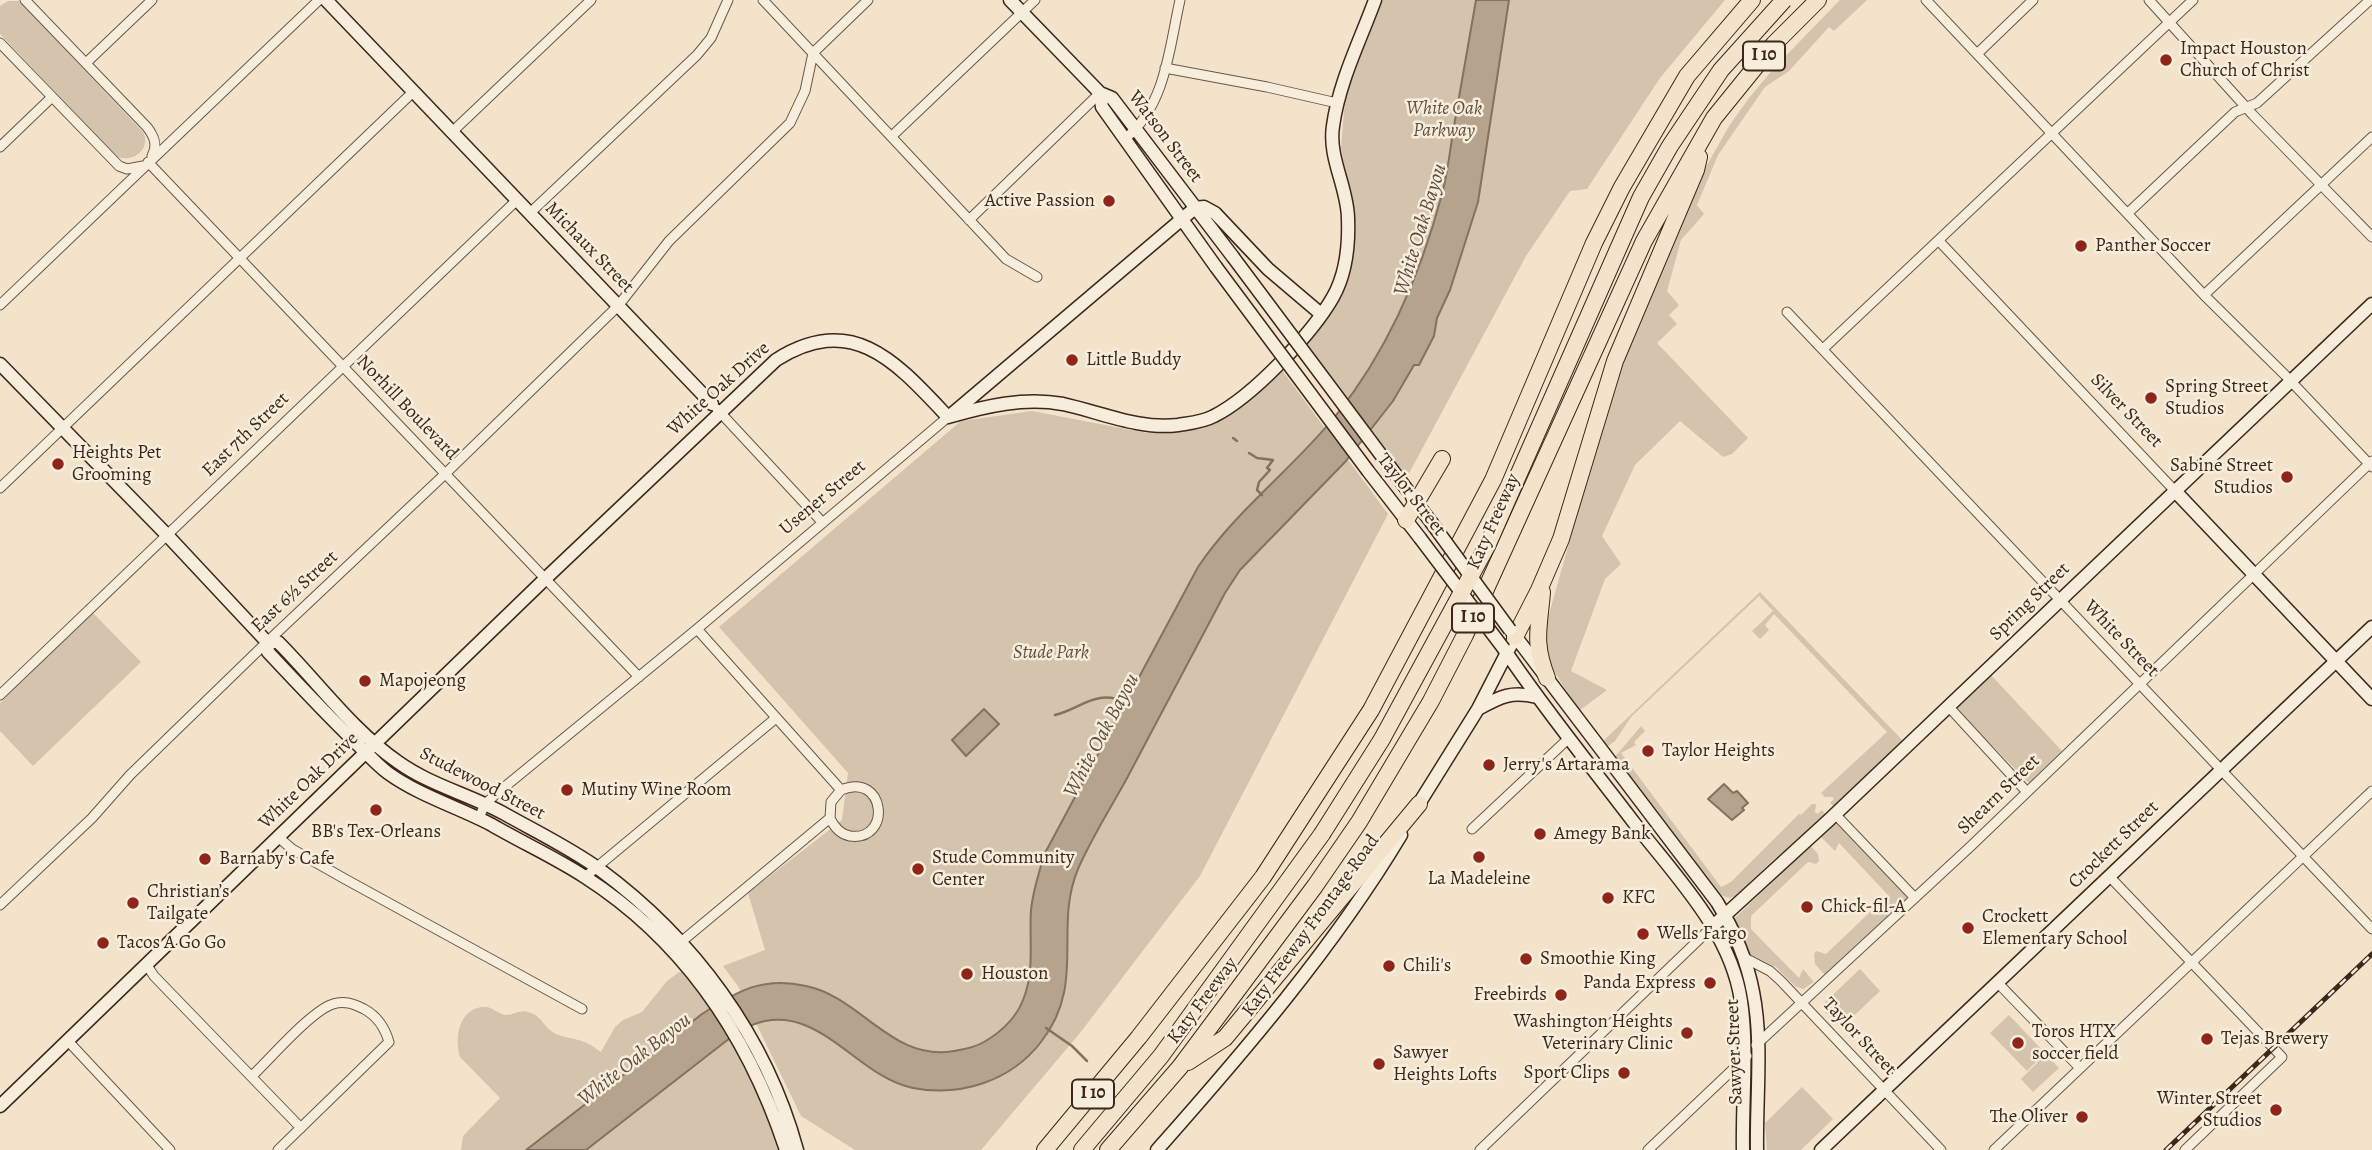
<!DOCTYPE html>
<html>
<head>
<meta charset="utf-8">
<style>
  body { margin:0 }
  canvas { display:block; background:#f3e3cb }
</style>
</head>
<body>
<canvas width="2372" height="1150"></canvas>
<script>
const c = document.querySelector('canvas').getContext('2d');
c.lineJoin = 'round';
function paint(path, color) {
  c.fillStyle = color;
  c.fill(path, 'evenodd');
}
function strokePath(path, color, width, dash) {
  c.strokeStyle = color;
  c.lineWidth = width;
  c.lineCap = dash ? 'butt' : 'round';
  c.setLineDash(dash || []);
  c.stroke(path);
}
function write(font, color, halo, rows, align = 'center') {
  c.font = font + ' Alegreya,serif';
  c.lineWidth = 5;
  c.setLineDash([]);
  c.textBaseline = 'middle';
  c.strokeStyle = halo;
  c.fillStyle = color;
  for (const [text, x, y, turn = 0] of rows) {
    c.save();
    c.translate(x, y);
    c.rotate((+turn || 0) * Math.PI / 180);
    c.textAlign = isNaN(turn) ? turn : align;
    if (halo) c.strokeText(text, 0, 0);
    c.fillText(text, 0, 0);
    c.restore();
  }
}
paint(new Path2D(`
  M1383,0h342l-65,78 -73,111 -17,2 -44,65 -119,221 -100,-133 32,-47 13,-34 2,-46 -13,-68 3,-38 3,-20z
  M1840,0h27l-33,31 -5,-4 -40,44 -24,16 -47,68 -21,50 7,9 -23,26 -14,51 12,14 -10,10 8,9 -20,19 91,95 -16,16 -9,3 -43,-36 -45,44 -33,71 19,28 -16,15 -34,92 36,19 -28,21 -32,-51 -5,-21 75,-266 80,-190 32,-57 20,-28 25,-30z
  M8,1h11l124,131c9,18 -12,32 -27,24l-116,-122v-28z
  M1282,370l106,144 -188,362 -120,157 -99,117h-126l-54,-34 -63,-130 -15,-20 42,-16 -17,-57 94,-73 6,-47 -129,-146 242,-206 71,-10 115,22 38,-2 22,-6 27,-13z
  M1760,592l144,150 -68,66 -6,-5 4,-4 -2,-2h-7l-4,-4 66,-61 -113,-118 -9,11 4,5 -9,9 -8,-8 21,-20 -14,-15 -128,121 -16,24 -10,7 -4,-5z
  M93,613l48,49 -108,104 -33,-35v-28z
  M1990,674l72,77 -33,32 -75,-76z
  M1641,726l4,5 -11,11 2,3 -15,8 100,134 10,-5 68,-68 2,1 11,-11h4l-1,8 2,2 5,-4 5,6 -55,45 -37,35 -5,2 -15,-5 -101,-135z
  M1836,821l73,77 -84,77 -10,-11 -1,-10 2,-3 10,3 62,-59 -49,-52 -4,8 -15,-15z
  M1810,845l8,9 1,7 -3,3 -8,-2 -57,54v13l48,49 4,-9 11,13 -11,7 -8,-3 -19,-19 -28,-14 -15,-33z
  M1860,969l20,22 -39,37 -16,-16 2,-2 -5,-5z
  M679,972h4l18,19 58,95 22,64h-320l2,-14 37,-38 -40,-41c-6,-19 -1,-50 25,-50 8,0 13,7 20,8 9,1 14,-7 26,-2 11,4 14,16 25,21 20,7 25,3 45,18l14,-25 8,-7 19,-8 25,-31z
  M2009,1015l36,38 -18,18 -37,-38z
  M2046,1054l13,14 -26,24 -12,-13z
  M1802,1087l31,32 -32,31h-34l-2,-27z`), '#d4c3ad');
const water = new Path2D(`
  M1476,0h33l-31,202 -28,88 -13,28 -3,18 -15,29h-5l-21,36 -47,60 -106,109 -15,23c-33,63 -66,125 -99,187 -16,29 -35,59 -48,89 -25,60 9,114 -37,173 -30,39 -80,55 -128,46 -57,-11 -96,-89 -161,-63 -7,3 -15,9 -22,13l-144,112h-60l176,-136c35,-23 61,-38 104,-28 55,11 86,76 148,65 11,-2 20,-3 30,-9 17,-10 32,-24 39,-42 12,-29 6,-59 8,-90 2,-20 8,-38 14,-57l153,-286c38,-57 96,-99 139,-153 51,-64 84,-141 105,-220 6,-22 8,-45 12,-68 7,-42 15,-84 22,-126z
  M984,709l15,15 -33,32 -14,-16z
  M1724,784l9,9 4,-2 11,12 -6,5 2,2 -12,10 -24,-21z`);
paint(water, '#b5a38e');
strokePath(water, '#85715f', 2);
strokePath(new Path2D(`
  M1233,438l4,3
  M1249,453l8,5 16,2 -6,8 3,2 -11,12 -2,8 5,5
  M1055,715c27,-7 42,-27 72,-12
  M1046,1028l26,18 15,15`), '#85715f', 2.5);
const street = new Path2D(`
  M25,0l122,127c7,9 11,18 5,29
  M763,0l243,259 31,18
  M1926,0l278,295 81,80 87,92
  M2149,0l104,115 119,122
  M0,43l119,123 8,3 16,-3
  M1977,54l56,-54
  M86,63l66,-63
  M1165,68l102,19 70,16
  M451,133l140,-133
  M892,136l143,-136
  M1126,138c40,-34 43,-89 54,-138
  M0,147l52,-50
  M148,162l491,515
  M530,213l167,-158 14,-17 17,-38
  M2128,213l107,-101 22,-9 113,-103
  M969,220l131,-127
  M1939,241l236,250
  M2204,295l168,-158
  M0,305l319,-305
  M1787,312l585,617
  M1823,349l370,-349
  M717,409l106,114
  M0,488l413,-396
  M0,695l517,-495
  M1948,706l79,86
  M1835,814l80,84
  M479,818l6,-14 11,-10 201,-165 251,-212
  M830,818c4,9 10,16 20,18 42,6 36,-65 -9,-46
  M1472,829l97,-91
  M278,837l14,12 53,30 237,130
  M2109,876l173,181 -97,93
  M585,877l191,-159
  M0,905l92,-87 38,-43 137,-133 178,-168 173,-168 51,-65 121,-118 15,-32 8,-38 55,-53
  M681,942l149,-124 1,-16 10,-12 -144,-161
  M1743,957l27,14 11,10 160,169
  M146,964l8,12 147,152
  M1997,982l83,86
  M67,1040l103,110
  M1756,1045l215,-199 401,-385
  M252,1076c18,-17 59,-65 81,-72 11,-4 21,0 31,5 13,7 21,19 25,33l-111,108
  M1480,1150l232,-223
  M1648,1150l99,-94
  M1994,1150l378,-359`);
const secondary = new Path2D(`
  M326,0l386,404
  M1010,0l90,93 12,5 121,159
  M1100,93l2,14 114,160
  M1195,208l9,-1 11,6 53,56 53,45
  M0,364l167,171 100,107 1,10c29,31 58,62 89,92 10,9 19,20 31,29 32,23 70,34 104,52 31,18 64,33 93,52 101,65 164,161 201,273
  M952,414l243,-206
  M948,417c38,-11 76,-20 115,-13 37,8 77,26 115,21 12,-2 25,-3 36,-9 38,-19 98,-82 119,-119 13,-23 16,-52 15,-78 0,-31 -20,-61 -15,-93 6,-44 27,-85 42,-126
  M1368,471l52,67
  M2175,491l197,208
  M1412,497l19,25
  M1512,632l205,270c17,28 30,58 36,90 10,49 3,108 4,158
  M267,642h11c39,39 74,88 120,120 32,23 70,32 105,51 30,17 69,36 96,56 94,69 167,167 198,281
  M1504,649c41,61 87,117 131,175 41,53 96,108 106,177 7,48 1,100 2,149
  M1478,709c23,-13 34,-18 59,-12
  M1415,810l63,-101 37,-72
  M1712,927l117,-107 543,-516
  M0,1106l545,-527 231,-219c77,-49 121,3 172,57
  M1157,1150c86,-97 177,-203 244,-315
  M1821,1150l551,-523`);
const highway = new Path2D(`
  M1406,520l36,-61
  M1542,592c-3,37 -9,50 5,86
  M1515,637l24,-47 22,-51 54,-178 81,-191 3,-13
  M1188,1062l37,-24 194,-234
  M1045,1150l94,-113 124,-160 108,-167 122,-230 101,-237 28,-56 65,-111 65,-76
  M1082,1150l79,-94 161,-222
  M1108,1150l72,-83 135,-181 44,-64 72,-121 34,-66 179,-394 70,-123 60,-74 44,-44`);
strokePath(street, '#6a5646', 11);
strokePath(secondary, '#3c2719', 15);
strokePath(highway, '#3c2719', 18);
strokePath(street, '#f7eddd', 9);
strokePath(secondary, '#f7eddd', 12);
strokePath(highway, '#f3e3cb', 16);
const rail = new Path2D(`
  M2166,1150l206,-196`);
strokePath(rail, '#3c2719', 5);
strokePath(rail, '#f7eddd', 2.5, [8]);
const secondaryBridge = new Path2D(`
  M1233,257l175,234
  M1216,267l152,204
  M1431,522l79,108
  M1420,538l84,111`);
const highwayBridge = new Path2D(`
  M1322,834l60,-95 105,-193 154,-349 29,-51 51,-76 63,-70`);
strokePath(secondaryBridge, '#3c2719', 15, []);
strokePath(highwayBridge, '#3c2719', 18, []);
strokePath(secondaryBridge, '#f7eddd', 12);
strokePath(highwayBridge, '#f3e3cb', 16);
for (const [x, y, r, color] of [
  [2166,60,7,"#8f2418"],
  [1109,201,7,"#8f2418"],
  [2081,246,7,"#8f2418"],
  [1072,360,7,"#8f2418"],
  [2151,398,7,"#8f2418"],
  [58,464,7,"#8f2418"],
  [2287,477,7,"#8f2418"],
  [365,681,7,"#8f2418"],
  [1648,751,7,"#8f2418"],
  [1489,765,7,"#8f2418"],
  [567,790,7,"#8f2418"],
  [376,810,7,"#8f2418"],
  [1540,834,7,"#8f2418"],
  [1479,857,7,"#8f2418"],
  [205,859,7,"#8f2418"],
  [918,869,7,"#8f2418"],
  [1608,898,7,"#8f2418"],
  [133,903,7,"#8f2418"],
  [1807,907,7,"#8f2418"],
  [1968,928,7,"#8f2418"],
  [1643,934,7,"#8f2418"],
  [103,943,7,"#8f2418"],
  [1526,959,7,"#8f2418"],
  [1389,966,7,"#8f2418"],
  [967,974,7,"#8f2418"],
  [1710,983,7,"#8f2418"],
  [1561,995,7,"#8f2418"],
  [1687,1033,7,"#8f2418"],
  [2207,1039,7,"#8f2418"],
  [2018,1043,7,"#8f2418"],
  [1379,1064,7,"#8f2418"],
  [1624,1073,7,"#8f2418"],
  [2276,1110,7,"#8f2418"],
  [2082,1117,7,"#8f2418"]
]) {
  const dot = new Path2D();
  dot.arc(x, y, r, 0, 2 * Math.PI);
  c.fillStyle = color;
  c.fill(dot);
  strokePath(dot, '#f7eddd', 2.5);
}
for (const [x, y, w] of [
  [1764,56,42],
  [1473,618,42],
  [1093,1094,42]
]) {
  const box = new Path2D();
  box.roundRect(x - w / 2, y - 14.5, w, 29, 5);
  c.fillStyle = '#f7eddd';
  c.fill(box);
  strokePath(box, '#3c2719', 2);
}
write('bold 18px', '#3c2719', null, [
  ["I 10",1764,56],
  ["I 10",1473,618],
  ["I 10",1093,1094]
]);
write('19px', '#3c2719', '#f7eddd', [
  ["Impact Houston",2180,49],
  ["Church of Christ",2180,71],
  ["Active Passion",1095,201,"right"],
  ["Panther Soccer",2095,246],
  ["Little Buddy",1086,360],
  ["Spring Street",2165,387],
  ["Studios",2165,409],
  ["Heights Pet",72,453],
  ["Grooming",72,475],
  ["Sabine Street",2273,466,"right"],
  ["Studios",2273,488,"right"],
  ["Mapojeong",379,681],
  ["Taylor Heights",1662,751],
  ["Jerry's Artarama",1503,765],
  ["Mutiny Wine Room",581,790],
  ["BB's Tex-Orleans",376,832,"center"],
  ["Amegy Bank",1554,834],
  ["Stude Community",932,858],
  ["Center",932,880],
  ["Barnaby's Cafe",219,859],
  ["La Madeleine",1479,879,"center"],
  ["Christian’s",147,892],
  ["Tailgate",147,914],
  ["KFC",1622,898],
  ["Chick-fil-A",1821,907],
  ["Crockett",1982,917],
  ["Elementary School",1982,939],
  ["Wells Fargo",1657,934],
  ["Tacos A Go Go",117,943],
  ["Smoothie King",1540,959],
  ["Chili's",1403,966],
  ["Houston",981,974],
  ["Panda Express",1696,983,"right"],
  ["Freebirds",1547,995,"right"],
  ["Washington Heights",1673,1022,"right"],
  ["Veterinary Clinic",1673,1044,"right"],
  ["Toros HTX",2032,1032],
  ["soccer field",2032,1054],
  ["Tejas Brewery",2221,1039],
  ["Sawyer",1393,1053],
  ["Heights Lofts",1393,1075],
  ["Sport Clips",1610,1073,"right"],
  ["Winter Street",2262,1099,"right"],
  ["Studios",2262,1121,"right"],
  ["The Oliver",2068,1117,"right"]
], 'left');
write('italic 19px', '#624e3e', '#f7eddd', [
  ["White Oak",1444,109],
  ["Parkway",1444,131],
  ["Stude Park",1051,653]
]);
write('19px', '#3c2719', '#f7eddd', [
  ["Watson Street",1165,137,53],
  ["Michaux Street",589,248,46],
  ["White Oak Drive",719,389,-42],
  ["Norhill Boulevard",407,408,46],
  ["Silver Street",2126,411,46],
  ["East 7th Street",246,435,-44],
  ["Taylor Street",1411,495,52],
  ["Usener Street",823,498,-40],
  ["Katy Freeway",1494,522,-66],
  ["East 6½ Street",295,592,-43],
  ["Spring Street",2030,602,-44],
  ["White Street",2121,639,46],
  ["White Oak Drive",309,781,-44],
  ["Studewood Street",482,784,27],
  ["Shearn Street",1999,795,-44],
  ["Crockett Street",2114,845,-44],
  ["Katy Freeway Frontage Road",1311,926,-54],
  ["Katy Freeway",1203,1001,-53],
  ["Taylor Street",1859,1037,47],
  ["Sawyer Street",1735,1052,-92]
]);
write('italic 21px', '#604c3c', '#f7eddd', [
  ["White Oak Bayou",1421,230,-73],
  ["White Oak Bayou",1102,736,-62],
  ["White Oak Bayou",635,1060,-38]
]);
</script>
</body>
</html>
